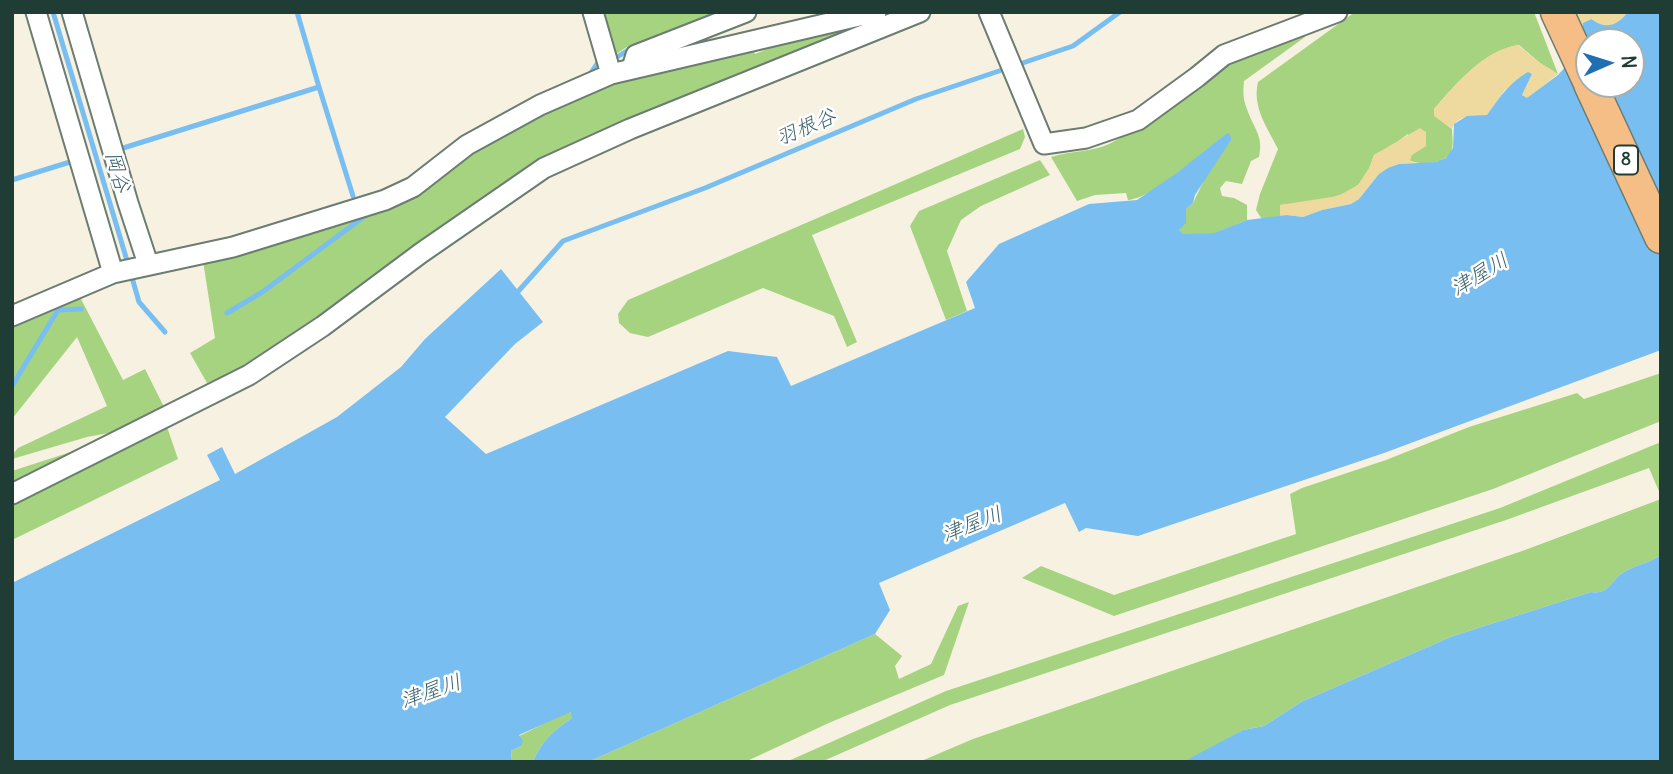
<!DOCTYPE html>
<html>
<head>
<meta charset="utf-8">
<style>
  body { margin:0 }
  #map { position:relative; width:1673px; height:774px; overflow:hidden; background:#f7f1e2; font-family:Delius,sans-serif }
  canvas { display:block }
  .frame { position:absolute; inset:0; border:14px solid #1f3d34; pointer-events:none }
  .north { position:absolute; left:1575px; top:28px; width:70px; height:70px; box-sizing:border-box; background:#fff; border:2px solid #a5b1ae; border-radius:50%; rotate:87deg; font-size:19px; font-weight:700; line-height:28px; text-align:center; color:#1f3d34 }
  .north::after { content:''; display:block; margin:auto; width:24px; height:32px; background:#1f6fb2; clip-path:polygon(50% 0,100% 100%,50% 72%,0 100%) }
</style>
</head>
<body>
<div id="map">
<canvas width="1673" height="774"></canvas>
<div class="frame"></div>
<div class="north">N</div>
</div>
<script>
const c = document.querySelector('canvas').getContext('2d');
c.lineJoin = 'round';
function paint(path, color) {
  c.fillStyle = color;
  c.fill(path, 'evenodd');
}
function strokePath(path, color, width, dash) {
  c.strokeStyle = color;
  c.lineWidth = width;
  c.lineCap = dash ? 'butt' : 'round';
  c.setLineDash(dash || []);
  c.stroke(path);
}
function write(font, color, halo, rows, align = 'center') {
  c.font = font + ' Delius,"Klee One",sans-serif';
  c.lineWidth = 5;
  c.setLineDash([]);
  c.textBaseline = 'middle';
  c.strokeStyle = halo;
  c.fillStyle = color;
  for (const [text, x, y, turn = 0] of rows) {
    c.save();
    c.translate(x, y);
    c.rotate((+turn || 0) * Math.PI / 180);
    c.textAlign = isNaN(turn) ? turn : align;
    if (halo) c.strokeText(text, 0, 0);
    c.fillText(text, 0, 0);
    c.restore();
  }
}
paint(new Path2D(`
  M597,12h112l1,3 -83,32 -14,9z
  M894,12l-302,122 -52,28 -220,157 -88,54 -25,10 -17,-30 25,-15 -12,-77 212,-65 68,-51 63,-34 69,-31 136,-35 4,9 44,-18z
  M1355,12h179l24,62 -18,-11 -21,-18c-35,5 -63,39 -85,64l1,7 17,13c0,7 2,17 -1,23 -6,12 -31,14 -42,8l2,-5 -3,-21 -19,14 -15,7c-3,10 -8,23 -16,30 -19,16 -54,18 -78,20v13h-19l-5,-8 4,-16 18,-45c-11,-22 -26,-42 -20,-67z
  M1305,31v6l-61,44c-1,10 -1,19 3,28 6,19 17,26 12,48l-8,4 -9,23 -16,-3 -6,7 2,8 12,2 13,7v15l-32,13 -32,2 -4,-5 7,-10v-11l7,-6 34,-70c-22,18 -72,65 -99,67l-2,-7 -31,2 -18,6 -26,-44c18,-6 42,-5 58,-13 43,-22 78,-58 120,-83 23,-13 52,-20 76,-30z
  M1023,129l2,8 -5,12 -208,86 45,107 -10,5 -13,-31 -71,-28 -115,49 -18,-4 -11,-10 -1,-9 10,-14z
  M1040,160l10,15 -69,31 -20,14 -14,31 20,60 -21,9 -36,-94 9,-15z
  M80,297l43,83 22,-11 19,38 -44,24 -33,6 -75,22v-4l6,-7 89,-42 -30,-69 -65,82v-97z
  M1661,373v48l-168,68 -379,127 -92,-38 19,-12 73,29 182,-61 -6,-40 12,-6 84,-28 83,-33 108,-34 7,6z
  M166,424l12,35 -166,81v-37z
  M1661,442v54l-12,-28 -143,52 -556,185 -129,57h-35l160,-71 554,-183z
  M83,448l-71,37v-14z
  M1661,499v56c-13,9 -27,10 -37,17 -13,8 -15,23 -33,20l-138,44 -152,66 -37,24 -21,4 -55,31 -269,1 54,-23 552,-189z
  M969,602l-25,73 -113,47 -86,40h-157l287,-128 27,22 -7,10 4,13 32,-15 27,-58z
  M572,712v6c-18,12 -31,23 -39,44h-21l-1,-11 10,-5 -2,-10 47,-23z`), '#a6d380');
paint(new Path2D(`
  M1572,12h56c-11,15 -20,18 -38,7l-7,4 -3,12z
  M1518,45l22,18 18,11 -31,25 -5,-4 10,-21 -4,-1 -23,17 -18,25c-13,3 -29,-2 -35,14l-18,-13v-7c22,-25 50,-59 84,-64z
  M1420,128l6,4v14l-14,9 -2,6 5,2 -16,1 -20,10 -20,25 -8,5 -29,6 -19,7 -16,-2 -7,3v-13l58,-9 20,-11 11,-17 5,-13z`), '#eeda9e');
paint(new Path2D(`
  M1628,12h33v338l-277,103 -246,83 -52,-8 -7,4 -14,-29 -186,80 11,27 -15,24 -287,128h-55c8,-21 21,-32 39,-44l-1,-6 -52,23 4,6 -2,5 -10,5 1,11h-500v-179l208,-103 -13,-25 15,-8 13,27 102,-57 64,-50 24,-28 76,-70 42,53 -28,22 -70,73 41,37 242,-103 49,6 14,29 184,-78 -9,-26 33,-38 90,-40 48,-4 40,-27 50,-40 3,1 1,6 -36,55 -2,8 -7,6v14l-7,7 4,4 31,-1 33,-13 40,-5 16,2 19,-7 29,-6 8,-5 20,-25 9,-6 11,-4 37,-2 10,-4 7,-10 1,-24 13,-8 20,-1c12,-17 22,-32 41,-43l4,2 -10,21 5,3 31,-23 18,-20 7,-32 8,-4c15,11 26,7 37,-7zM1589,42h42v42h-42z
  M1661,555v207h-478l60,-32 21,-4 37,-24 152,-66 138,-44c18,3 20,-12 33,-20 10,-7 24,-8 37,-17z`), '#79bef0');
strokePath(new Path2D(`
  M53,12l75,252
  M614,59l16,-10
  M589,76l8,-12
  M319,87l34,109
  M120,149l199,-62 -22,-75
  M12,180l58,-18
  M131,274l8,28 26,30
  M515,295l48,-54 142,-53 211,-89 157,-53 47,-34
  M227,313l34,-20 108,-80
  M12,386l46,-76 23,-1`), '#79bef0', 5);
const street = new Path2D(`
  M36,12l77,261
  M72,12l56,191 20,61
  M593,12l18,62
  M989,12l55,132 42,-6 52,-18 59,-43 27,-22 113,-43
  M632,68l4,-13 110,-43
  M12,316l101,-43 120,-26 152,-47 28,-13 54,-42 73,-40 71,-31 265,-62
  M12,494l237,-119 74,-49 98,-73 123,-85 86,-39 290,-117`);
const primary = new Path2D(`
  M1557,12l32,69
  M1590,84l71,153`);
strokePath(street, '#6b7c71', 23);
strokePath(primary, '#6b7c71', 35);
strokePath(street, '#fff', 19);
strokePath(primary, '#f6be87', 32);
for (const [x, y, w] of [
  [1626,160,24]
]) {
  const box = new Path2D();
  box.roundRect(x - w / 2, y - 14.5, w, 29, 5);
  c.fillStyle = '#fff';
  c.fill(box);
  strokePath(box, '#1f3d34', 2);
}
write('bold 18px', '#1f3d34', null, [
  ["8",1626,160]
]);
write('italic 21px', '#3a646c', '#fff', [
  ["羽根谷",806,128,-23],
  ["岡谷",117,172,74],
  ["津屋川",1480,275,-31],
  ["津屋川",972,525,-21],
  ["津屋川",431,692,-19]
]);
</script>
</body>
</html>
